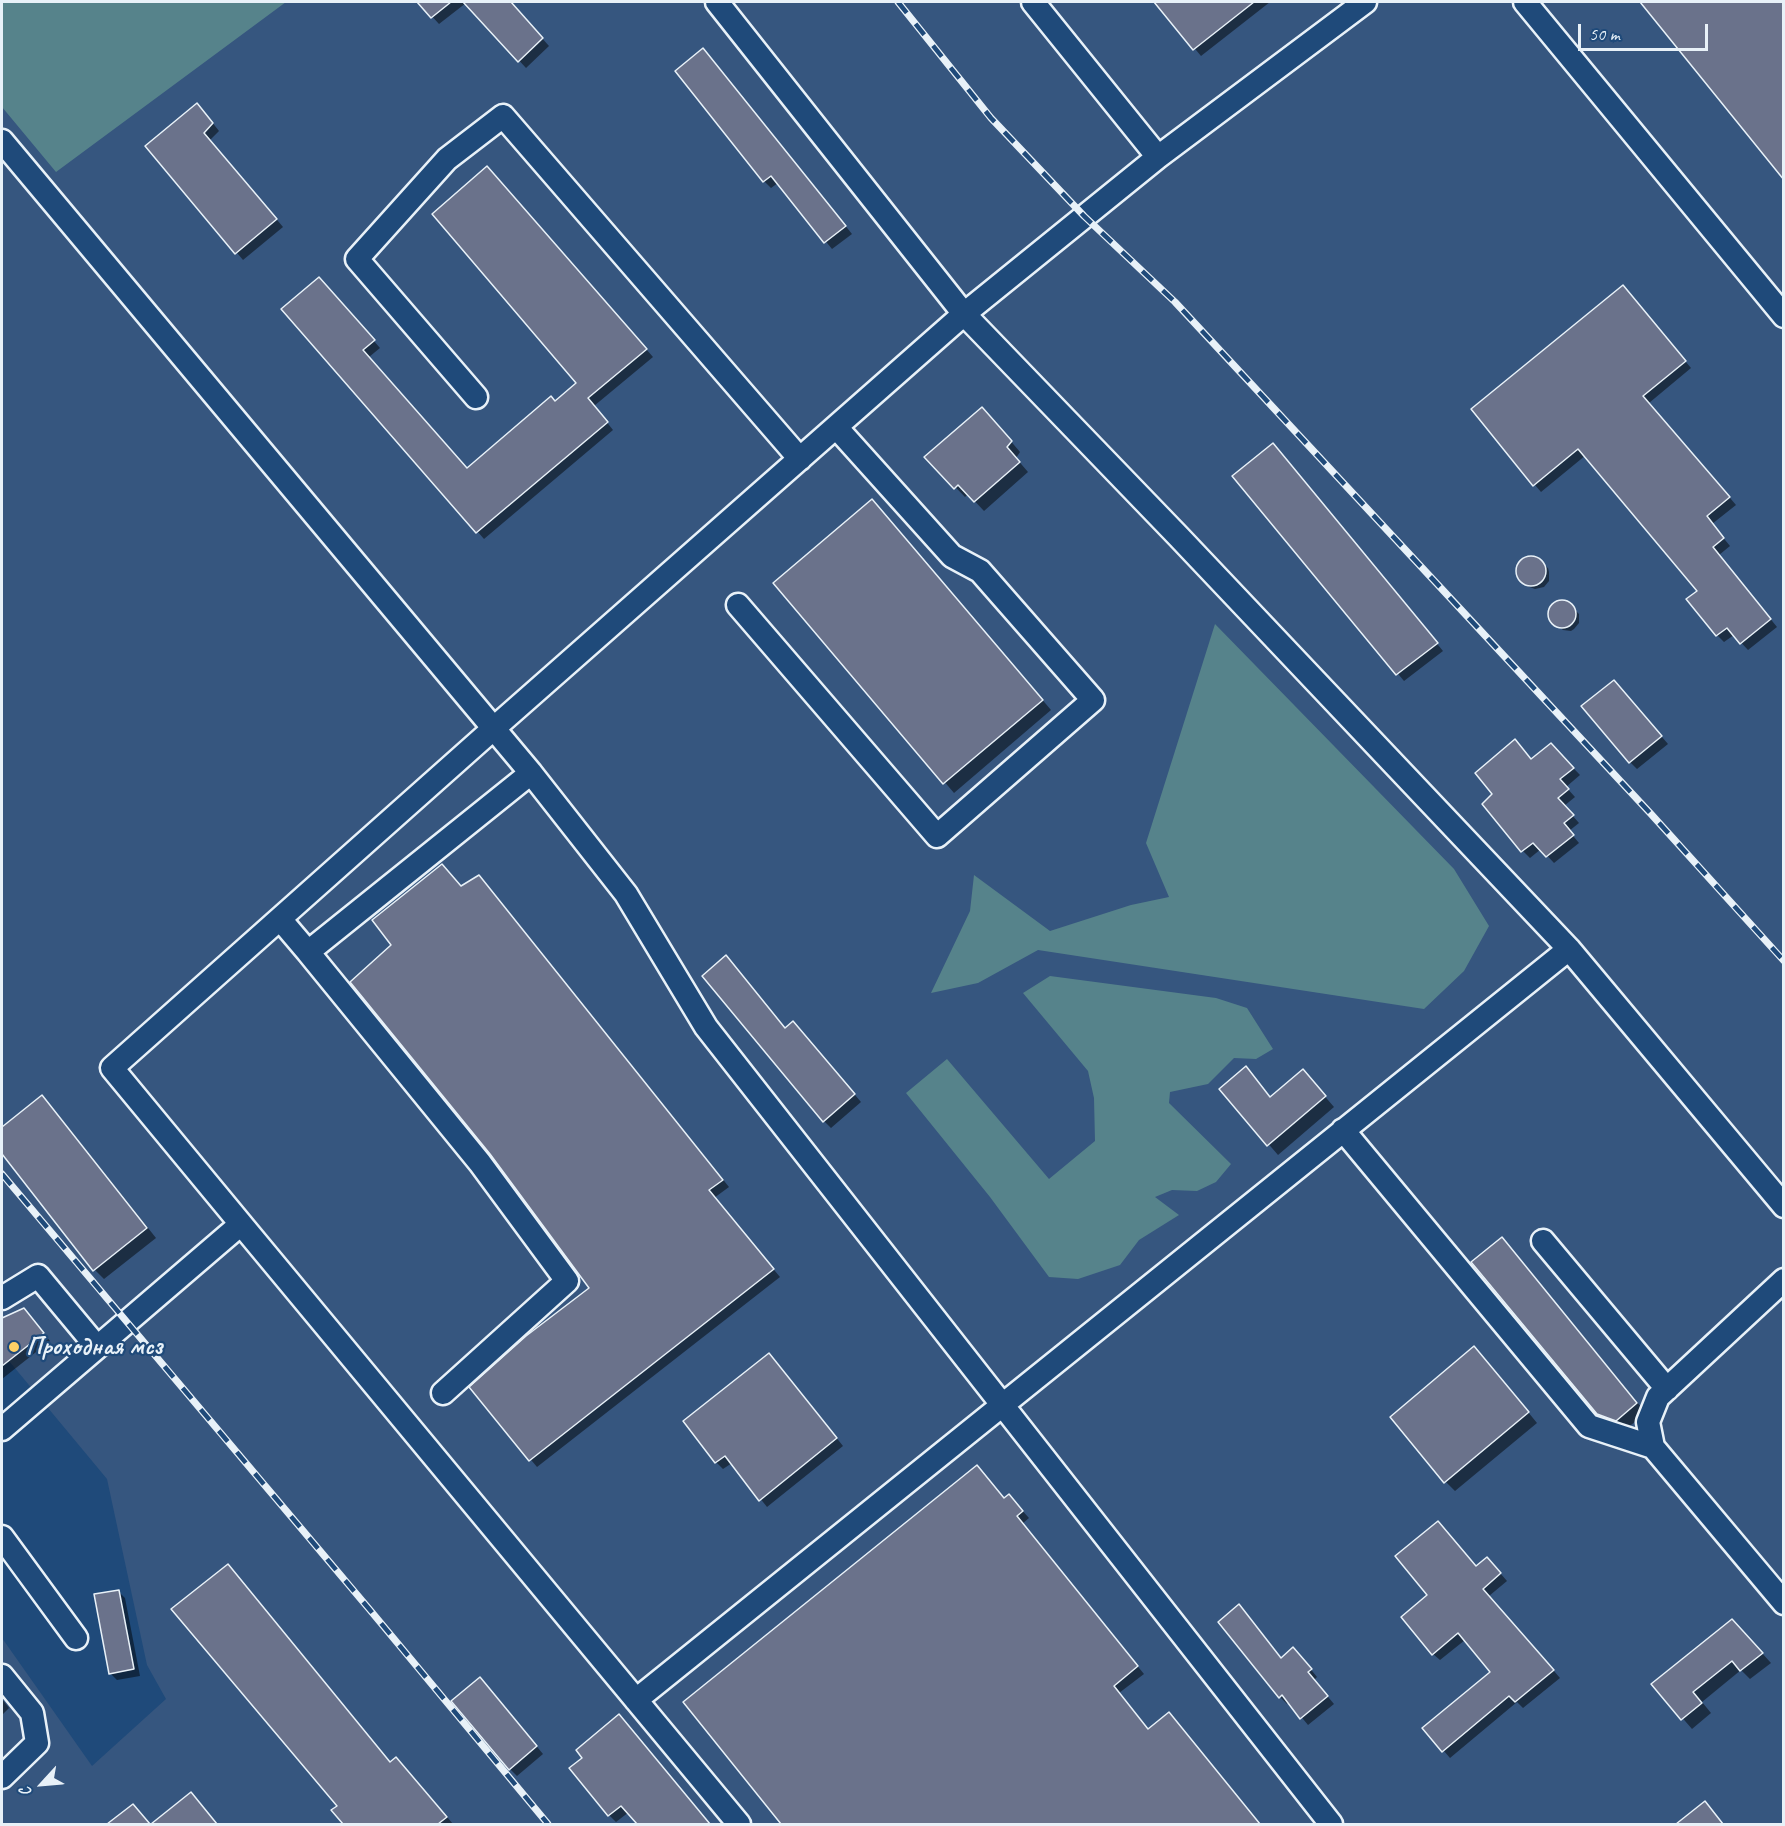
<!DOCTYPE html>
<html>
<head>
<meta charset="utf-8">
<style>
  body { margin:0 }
  #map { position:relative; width:1785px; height:1826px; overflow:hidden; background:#1f4a7a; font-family:Caveat,sans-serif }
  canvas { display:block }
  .frame { position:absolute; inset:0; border:3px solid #e8f1f8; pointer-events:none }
  .north { position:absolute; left:12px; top:1754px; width:60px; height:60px; -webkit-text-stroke:4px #1f4a7a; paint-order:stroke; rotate:244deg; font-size:16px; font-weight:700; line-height:24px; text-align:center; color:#e8f1f8 }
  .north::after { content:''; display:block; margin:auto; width:21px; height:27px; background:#e8f1f8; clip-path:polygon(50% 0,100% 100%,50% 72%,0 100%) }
  .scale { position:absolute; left:1578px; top:24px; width:130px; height:27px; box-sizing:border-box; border:3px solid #e8f1f8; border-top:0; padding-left:8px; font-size:18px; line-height:21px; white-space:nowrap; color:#e8f1f8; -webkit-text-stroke:4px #1f4a7a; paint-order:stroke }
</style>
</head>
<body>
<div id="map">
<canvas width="1785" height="1826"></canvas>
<div class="frame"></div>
<div class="north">С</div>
<div class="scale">50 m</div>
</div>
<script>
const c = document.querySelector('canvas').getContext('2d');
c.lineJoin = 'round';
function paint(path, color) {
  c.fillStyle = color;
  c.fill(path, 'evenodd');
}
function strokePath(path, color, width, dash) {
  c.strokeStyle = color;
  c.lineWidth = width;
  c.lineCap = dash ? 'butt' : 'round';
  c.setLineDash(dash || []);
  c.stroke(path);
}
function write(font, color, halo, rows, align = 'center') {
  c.font = font + ' Caveat,sans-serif';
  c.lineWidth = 4.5;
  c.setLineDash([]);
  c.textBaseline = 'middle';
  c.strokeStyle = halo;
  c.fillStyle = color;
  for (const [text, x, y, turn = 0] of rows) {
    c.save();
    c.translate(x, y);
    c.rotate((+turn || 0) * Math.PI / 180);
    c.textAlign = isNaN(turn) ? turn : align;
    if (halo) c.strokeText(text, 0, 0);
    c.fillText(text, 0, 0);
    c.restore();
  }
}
paint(new Path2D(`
  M2,2h1781v1822h-1781v-186l90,128 74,-67 -19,-34 -40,-186 -98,-118 -7,5z`), '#36567f');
paint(new Path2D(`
  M2,2h284l-230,170 -54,-65z
  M1215,624l239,245 35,57 -25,45 -40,38 -386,-59 -60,33 -47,10 39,-82 4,-36 76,56 81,-26 38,-8 -23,-54z
  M1050,976l166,22 31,10 26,41 -17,10 -22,-1 -26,26 -38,8 -1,11 62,61 -15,18 -19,9 -25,-1 -17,7 24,18 -40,25 -19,25 -42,14 -29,-2 -59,-80 -84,-104 41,-34 102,120 46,-38 -1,-43 -6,-27 -65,-78z`), '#56838b');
paint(new Path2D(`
  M419,2h91l39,44 -23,22 -60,-65 -27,21z
  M1156,2h114l-69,54z
  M1642,2h142v176z
  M710,57l142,177 -20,15 -54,-66 -7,5 -7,-7 -87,-110z
  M204,112l15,19 -9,9 73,87 -40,33 -96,-114z
  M494,175l159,182 -59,49 19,24 -129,109 -201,-230 43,-23 54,62 -11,9 99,112 87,-67 23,-19z
  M1629,294l62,74 -42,35 87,102 -24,19 18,22 -11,9 58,72 -29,23 -14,-15 -10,7 -7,-7 -18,-44 -113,-136 -45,37 -6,-7z
  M991,418l29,34 -4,6 12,14 -44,39 -16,-17 -3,3 -39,-40z
  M1280,452l163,199 -39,30 -170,-205z
  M882,511l169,199 -97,83 -179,-210z
  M1526,558h9l13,10 1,4v9l-5,6 -9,2 -8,-3 -5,-5 -4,-8 2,-9z
  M1560,602l8,1 11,11v9l-5,6 -3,2 -8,-1 -11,-10 -1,-11 3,-5z
  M1621,689l47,55 -31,25 -7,-7z
  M1558,752l22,23 -14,12 9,10 -11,9 15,17 -10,8 10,12 -25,20 -13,-14 -11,9 -7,-7 9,-90z
  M486,884l243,303 -15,11 66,79 -243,190 -66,-79 120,-100 -130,-400z
  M786,1029l14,1 61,72 -30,26 -7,-7z
  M1303,1071l31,36 -56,48 -57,-66 34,-11 16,20z
  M42,1097l10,10 104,131 -52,41 -9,-9 -93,-118v-23z
  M1502,1239l9,9 135,165 -20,16 -18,-5 -10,-11z
  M24,1310l26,31 -48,38v-59z
  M1484,1358l53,65 -82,68 -9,-9z
  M776,1362l67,84 -76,61 -35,-44 -9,6 -7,-7z
  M1009,1496l20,22 -7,6 122,150 -25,19 30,37 27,-9 83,103h-476l-98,-121z
  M1438,1523l38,44 18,-1 13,15 -18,15 71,82 -37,30 -6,-6 -67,56 -25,-29 67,-57 -27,-32 -25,20 -7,-6 -4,-59z
  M118,1591l7,7 15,78 -23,4 -7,-7z
  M1246,1613l36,46 18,-3 17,21 -3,3 20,24 -26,21 -19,-23 -2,2 -7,-7 -60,-75z
  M1741,1630l30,33 -21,16 -9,-9 -39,32 9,11 -19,16 -39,-45z
  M487,1686l56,68 -26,22 -7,-7z
  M2,1699l7,9 -7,7z
  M626,1723l84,101h-71l-10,-12 -13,10 -7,-7 -38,-47z
  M403,1765l50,59h-108l-12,-14z
  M191,1794l26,30h-64z
  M1704,1803l19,21h-45z
  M133,1806l16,18h-40z`), '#0007');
const building = new Path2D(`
  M417,2h34l-20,16z
  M463,2h48l32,36 -25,24z
  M1154,2h100l-61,48z
  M1640,2h144v178z
  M703,48l143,178 -22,17 -53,-67 -8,6 -88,-111z
  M197,103l16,20 -9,10 73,86 -42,35 -90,-108z
  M487,166l160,183 -59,49 20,24 -132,111 -195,-224 38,-32 56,63 -12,10 104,118 84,-72 4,5 21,-18 -144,-169z
  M1623,285l63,76 -43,35 87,101 -23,19 17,22 -11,9 58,72 -31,25 -13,-16 -11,8 -30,-37 11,-8 -119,-142 -45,37 -62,-77z
  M982,407l30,34 -5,6 13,15 -46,40 -16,-17 -4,4 -30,-32z
  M1273,443l165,200 -42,32 -164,-199z
  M872,499l171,201 -100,84 -170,-201z
  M1516 571a15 15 0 1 1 30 0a15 15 0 1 1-30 0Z
  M1548 614a14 14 0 1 1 28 0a14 14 0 1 1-28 0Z
  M1614,680l48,56 -33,27 -48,-57z
  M1515,739l16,20 20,-16 23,25 -14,11 9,10 -11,9 16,17 -10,8 10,12 -28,22 -13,-14 -12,9 -39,-48 10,-10 -17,-21z
  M442,864l19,22 18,-11 244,305 -14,10 65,79 -245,192 -60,-74 57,-51 63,-48 -99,-134 -140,-172 41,-37 -19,-25z
  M726,955l59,73 8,-7 62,73 -32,28 -121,-146z
  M1246,1066l24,31 33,-28 23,27 -59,50 -48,-57z
  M42,1095l105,133 -54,43 -91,-117v-27z
  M1502,1237l135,166 -21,18 -19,-7 -126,-152z
  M24,1308l20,25 -42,33v-48z
  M1474,1346l55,66 -85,71 -54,-66z
  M769,1353l68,85 -78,63 -34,-45 -10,7 -32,-42z
  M977,1465l27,33 5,-4 14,17 -6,5 121,150 -24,20 34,43 21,-17 91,112h-479l-98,-122z
  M1438,1521l38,45 11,-9 14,16 -18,16 71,81 -39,32 -6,-6 -67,56 -20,-24 68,-56 -32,-39 -26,22 -31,-38 26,-22 -32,-39z
  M228,1564l162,198 6,-5 51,60 -9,7h-95l-12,-14 6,-4 -166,-197z
  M119,1590l15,79 -25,5 -15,-80z
  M1239,1604l42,54 12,-11 19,22 -4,3 20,24 -28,23 -18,-24 -3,3 -61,-76z
  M1732,1619l31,34 -23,18 -8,-10 -39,31 9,11 -21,17 -30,-36z
  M480,1677l57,69 -28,24 -58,-69z
  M619,1714l91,110h-73l-16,-18 -13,10 -39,-48 13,-10 -6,-8z
  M191,1792l26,32h-66z
  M1705,1801l18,23h-47z
  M133,1804l17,20h-43z`);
paint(building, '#6a728b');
strokePath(building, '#e8f1f8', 1.5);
const minor = new Path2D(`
  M717,2l247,312 215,223 390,412 215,257
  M1033,2l125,155
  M1525,2l259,314
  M2,141l529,632 95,121 80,133 625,797
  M476,397l-119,-138 90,-100 56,-43 297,343
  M738,605l199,231 156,-136 -113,-129 -28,-15 -116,-129
  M280,919l28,33 223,-179
  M308,952l172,211 87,118 -124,112
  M1343,1130l246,296 64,21 131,156
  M241,1224l-129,-156 381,-339 471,-415 194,-157 207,-155
  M1543,1241l124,148
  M2,1298l36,-22 59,71
  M2,1429l239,-205 498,600
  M1653,1447l-5,-25 10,-25 126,-117
  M2,1537l74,101
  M2,1676l30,37 5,30 -35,34
  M636,1700l933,-751`);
strokePath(minor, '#e8f1f8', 27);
strokePath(minor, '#1f4a7a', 22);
const rail = new Path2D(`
  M898,2l93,116 93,98 91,86 476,512 133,147
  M2,1174l368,436 178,214`);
strokePath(rail, '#e8f1f8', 7);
strokePath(rail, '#1f4a7a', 4.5, [14]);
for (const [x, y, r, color] of [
  [14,1347,6,"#ffd166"]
]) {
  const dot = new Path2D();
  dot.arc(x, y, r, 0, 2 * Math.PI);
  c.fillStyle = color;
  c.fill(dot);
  strokePath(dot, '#1f4a7a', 2);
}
write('bold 26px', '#e8f1f8', '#1f4a7a', [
  ["Проходная мсз",26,1347]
], 'left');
</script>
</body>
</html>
